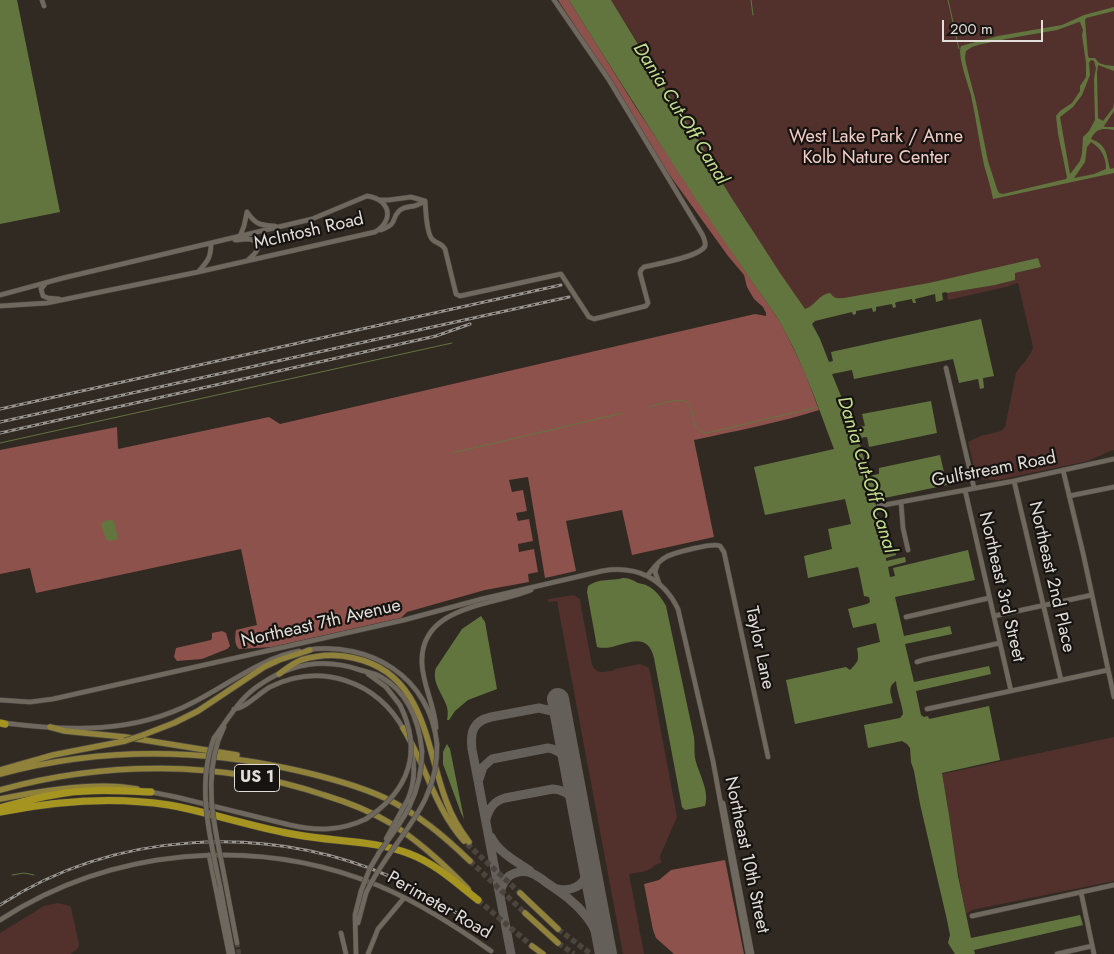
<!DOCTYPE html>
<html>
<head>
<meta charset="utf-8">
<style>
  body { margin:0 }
  #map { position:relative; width:1114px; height:954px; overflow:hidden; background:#302a23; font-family:Jost,sans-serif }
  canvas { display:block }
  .scale { position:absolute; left:942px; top:20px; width:101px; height:22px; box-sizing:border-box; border:2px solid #e1ddd8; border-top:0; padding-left:6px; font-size:15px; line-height:18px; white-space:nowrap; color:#e1ddd8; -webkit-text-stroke:4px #161310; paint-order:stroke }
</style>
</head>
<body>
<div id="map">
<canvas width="1114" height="954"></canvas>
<div class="scale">200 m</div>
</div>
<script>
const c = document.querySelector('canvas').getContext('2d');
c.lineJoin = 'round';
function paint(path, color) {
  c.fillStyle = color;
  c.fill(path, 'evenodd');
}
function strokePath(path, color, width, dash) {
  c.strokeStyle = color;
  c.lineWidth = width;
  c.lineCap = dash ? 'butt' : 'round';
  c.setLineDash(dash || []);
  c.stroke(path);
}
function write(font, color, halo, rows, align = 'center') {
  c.font = font + ' Jost,sans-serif';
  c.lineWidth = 4.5;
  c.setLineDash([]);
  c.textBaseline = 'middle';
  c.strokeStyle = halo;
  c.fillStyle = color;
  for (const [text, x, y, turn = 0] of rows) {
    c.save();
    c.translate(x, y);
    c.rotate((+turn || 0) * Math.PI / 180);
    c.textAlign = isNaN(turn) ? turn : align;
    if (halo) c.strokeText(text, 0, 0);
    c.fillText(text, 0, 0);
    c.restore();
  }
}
paint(new Path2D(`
  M611,0h503v450l-6,2 -20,9 -90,19 -21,-1 -9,-37 13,-6 20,-5 4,-4 11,-54c5,-9 15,-16 17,-26l-15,-64 -7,2 -1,1 -62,14 -1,-7 48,-8 20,-5v-7l26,-6 -236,47 -56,-88h1l-19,-29 -81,-135z
  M574,595l7,5 -1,1 12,64c5,10 13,7 23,5v-1l25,-5 8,3 2,5 27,145 -17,39 1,7 -6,2c-5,7 -16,7 -26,9l15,80h-21l-66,-353 -9,1v-3z
  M1114,737v144l-142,29 -6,4c-10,-46 -15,-93 -24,-140z
  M58,903l12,3 1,2 8,36c0,5 -4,7 -9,10h-70v-21l44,-27z`), '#52312d');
paint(new Path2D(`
  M558,0h11l66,106 110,165 32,46 8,14 19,39 15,40c-41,13 -83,21 -125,30l20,97 -82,18 -10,-45 -56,11 10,50 -31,7 -17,-101 -19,3 3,12 11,-2 4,21 -11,2 2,8 11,-2 4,22 -15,3 1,8 15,-3 4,23 -10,2 1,8 -44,8 -78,22 -6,6 -129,29 -33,2c-5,-5 -4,-12 -3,-19l21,-5 -16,-76 -205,44 -6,-25 -30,6v-124l117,-23 1,22 151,-32 11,7 475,-110 11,2v-3l-3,-6 -9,-8 -7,-12 -3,-12 -16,-19 -70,-97 -43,-72z
  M222,631l4,2 4,13 -3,3 -25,10 -25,2 -3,-4 2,-9 35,-8 1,-2v-5z
  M725,860l19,94h-70l-18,-16 -3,-8 -9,-46 15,-4 12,-10z`), '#8d524b');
paint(new Path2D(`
  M0,0h17l43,212 -60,12z
  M569,0h42l71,116 18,26 12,24 19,31 49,76 25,36c10,-3 14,-15 25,-16 4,5 7,6 14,5l85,-15 109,-25 3,9 -26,6v7l-20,5 -48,8 -1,-1 -4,1 1,7 -7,2 -1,-8 -20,5 1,4h-3l-1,-4 -15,3 -2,1 1,4 -3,1 -1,-4 -16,3v4l-3,1 -1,-4 -16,3v3l-3,1 -1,-3 -37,9 -3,3 8,15 9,23 4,-1 -2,-9 150,-33 13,57 -11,2 1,10 -4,1 -2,-10 -19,4 -6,-24 -99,20 -2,-9 -20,4 22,54 11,-2 -3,-12 69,-13 6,32 -68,14 -2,-10 -9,1 11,38 10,-2v-6l61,-13 7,30 -72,15 10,54 5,-5 5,1 1,5 -10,3v3l19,-4 1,5 -18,5 2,10 5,-1 -2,-8 75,-18 7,30 -80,17 9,39 46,-10 2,8 -47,10 9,38 75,-16 2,8 -75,17 5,24 3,2 4,-1 1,3 60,-13 11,54 -58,13 7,42 9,61 13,62 109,-23 3,10 -109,25 1,4h-20l-7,-11 2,-8 -3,-15 -27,-116 -6,-33 -3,-9 -1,-14 -3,-4 -5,-3 -34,7 -4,-23 36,-7 3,-4c-1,-11 -6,-21 -7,-33 -9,6 -5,13 -3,22l-98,21 -9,-44 60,-13 4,3c9,-9 9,-10 7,-22l23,-6 -4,-19 -23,5 -5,-19 19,-5 3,-2 -1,-5 -5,-1 -6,-29 -50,11 -4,-22 28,-7 -4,-20 23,-5 -6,-25 -80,16 -11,-48 80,-18c-17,-45 -32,-90 -57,-132 -73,-103 -141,-209 -208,-317z
  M1114,7v4l-28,7 -1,2 3,36 1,2h6l4,5 6,2 9,1v5l-16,-6 -1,8 1,45 5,3 10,-13 1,-5v8l-10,15 1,1h9v3c-11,-2 -18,-2 -23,9 16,6 15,14 19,30l4,-1v5l-121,26c-2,-12 -6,-23 -9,-34 -5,-23 -8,-47 -13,-70 -3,-11 -14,-40 -10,-49l37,-10 64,-11 22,-10zM1079,22h1l3,8 -1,5 4,28v14l-6,9v5l-8,12 -12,8 -4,5 2,18 9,43 -1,2 -63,15 -4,-1 -2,-4 -9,-28 -12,-59 -10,-38 -1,-7 1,-6 6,-4 6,-2 33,-7 46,-8zM1091,60l3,1 2,7 -2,11 1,41 -6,11 -6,6 -1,17 -2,7 -9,12 -1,1 -10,-57 13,-10 9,-12 8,-20 -1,-12zM1091,142c10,6 15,15 15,27l-12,5 -20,4 11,-16 2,-15z
  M108,520h4l2,1 4,17 -2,2 -7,1 -3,-2 -5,-14 2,-3z
  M623,578c6,0 10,2 15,5 3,1 6,1 8,2 9,4 16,13 20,21l28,131c1,7 0,15 1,21 3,15 15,32 10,48l-20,4 -3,-3 -28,-149c-8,-34 -37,-5 -57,-11l-10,-55 1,-6c11,-8 23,-5 35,-8z
  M481,616l4,6 12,67 -29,11 -13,11 -6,9h-2c1,-4 1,-9 0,-13 -4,-13 -16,-25 -11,-39l26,-39z
  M447,744l3,5 14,70 -3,-6 -18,-49v-12z`), '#63753f');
strokePath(new Path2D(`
  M751,0l2,15
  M948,0l11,49
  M649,407c8,-2 27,-9 35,-6 16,5 1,29 23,32l111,-26
  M0,443l452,-100
  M452,453c57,-13 114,-27 171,-40
  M12,875l12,-2 10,2`), '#63753f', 1);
strokePath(new Path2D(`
  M479,779l4,-12 9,-8 56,-11c14,2 19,11 23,23
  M486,819c3,-11 8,-18 19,-21l48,-9c15,1 22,10 26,23
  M491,837c8,16 25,24 39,34
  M558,889c12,3 27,-3 29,-17 1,-4 1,-8 1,-13
  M500,893c1,-6 4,-12 9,-17 6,-4 15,-6 22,-3 6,2 11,6 16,10 15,10 28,19 39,33 9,11 14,24 18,38
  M511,954l-39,-205c-2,-17 1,-28 19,-32l48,-9 21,5`), '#645f58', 9);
strokePath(new Path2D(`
  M558,699l48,255`), '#645f58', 22);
strokePath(new Path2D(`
  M237,943l2,11`), '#4b453e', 4.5, [4.5, 2]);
strokePath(new Path2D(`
  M467,844l53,49
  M470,861l55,52
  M478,900l54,46
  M558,929l33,25
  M558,943l16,11`), '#4b453e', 5.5, [5.5, 3]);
const minor = new Path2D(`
  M42,0l2,6
  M380,200h9l22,-3 14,4
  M425,201c1,9 1,31 7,38 4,5 9,3 13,10l11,45 4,2 101,-22 28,43 5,2 52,-13 2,-3 -8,-30 1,-3 3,-3c12,-3 56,-10 61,-21 1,-4 -1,-8 -3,-12l-93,-154 -55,-80
  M247,212c9,13 13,13 28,14
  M381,230c18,-7 9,-10 18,-19 4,-4 10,-4 15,-5 4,-1 8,-3 11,-5
  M240,236l4,-10 3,-14
  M235,240c4,0 9,-1 13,-1 16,2 10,13 1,20
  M199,271c9,-10 12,-14 12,-28
  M45,284l-4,5 2,7 5,2 11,1
  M0,295l63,-17 249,-59 55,-23c23,3 28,24 8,36l-177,40 -151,31 -47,3
  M946,368l28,120
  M1063,470l20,83 31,144
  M1014,481l47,199
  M965,490l46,201
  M1069,496l45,-9
  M901,502l2,26 5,22
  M879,506l135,-25 100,-22
  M657,566l-2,6 4,11
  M647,576c6,-7 11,-15 19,-19 7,-4 48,-15 54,-11 1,1 3,5 4,6l44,205
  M994,616l98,-21
  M906,617l83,-19
  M307,650c63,-9 123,27 130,94
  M917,662l6,-2 77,-17
  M368,674l18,13 14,18
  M0,700l30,2 23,-3 351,-79 78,-21 120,-28c34,-6 61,7 76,38l35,152 35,193
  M234,709c12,-1 25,-16 36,-22 51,-25 107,-6 134,43
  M927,709l181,-39
  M4,723c65,8 130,11 190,-21 32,-16 69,-45 105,-51
  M436,728c-1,-22 -13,-42 -14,-64 -3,-59 71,-58 109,-74
  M214,738c15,-20 26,-41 47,-54 31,-21 64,-26 99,-14 7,2 15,3 21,7 27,15 38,45 41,74
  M218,741l6,-14
  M151,792l25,5 114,28c27,6 51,6 76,-6
  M408,799c7,-16 7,-32 4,-48
  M723,803l29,151
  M209,855l20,99
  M225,880l12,63
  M220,886l13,68
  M1081,892l13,62
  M972,916l142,-31
  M0,920c111,-72 254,-85 377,-35 41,17 78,41 114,66
  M358,923l8,-30
  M341,933l5,21
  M356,954l-1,-39 6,-24
  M368,954l10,-25 26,-31
  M1057,954l35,-8`);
const major = new Path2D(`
  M279,674c7,-5 14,-11 22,-14 17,-5 37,-6 53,-2 72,16 71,89 93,145 5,14 13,27 22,39
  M50,727l15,4 60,6 112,18
  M403,728c23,37 31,79 61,113
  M143,735l31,-12 24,-12 66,-44 15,-7 31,-10
  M0,770l53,-15 72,-14
  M0,774c97,-26 198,-26 295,-4 31,7 62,15 90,28 33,16 59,38 85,63
  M0,790c104,-29 221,-30 324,5 23,7 46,16 66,28 29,18 54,41 78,66
  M0,799c39,-8 97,-18 137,-10
  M520,893l38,36
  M525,913l33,30
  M532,946l11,8`);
const highway = new Path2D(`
  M0,723l5,1
  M0,808c21,-6 43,-12 65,-15 29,-4 58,-2 86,-1
  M0,812c55,-11 113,-16 169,-7 44,8 86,23 129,30 37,7 76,5 112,19 26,10 46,29 68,46`);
strokePath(minor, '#4c4841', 5.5);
strokePath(major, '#4c4841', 7);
strokePath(highway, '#4c4841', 8);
strokePath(minor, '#6e685f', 4.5);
strokePath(major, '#90823a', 5.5);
strokePath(highway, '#a69421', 7);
const rail = new Path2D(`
  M0,409l561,-124
  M0,422l569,-125
  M0,433l436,-97 34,-12
  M0,905c114,-74 265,-82 389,-29 34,14 64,34 94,55`);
strokePath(rail, '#98948e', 3);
strokePath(rail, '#161310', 1, [4]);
const minorBridge = new Path2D(`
  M214,738c-18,48 -4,99 6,148
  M218,741c-15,49 -2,90 7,139
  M366,819c43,-28 57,-67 34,-114
  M386,839l22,-40
  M378,854c25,-33 44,-59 44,-103
  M361,891l9,-23 9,-15
  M366,893c25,-54 73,-84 71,-149`);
const majorBridge = new Path2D(`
  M125,741l18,-6`);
strokePath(minorBridge, '#4c4841', 5.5, []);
strokePath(majorBridge, '#4c4841', 7, []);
strokePath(minorBridge, '#6e685f', 4.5);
strokePath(majorBridge, '#90823a', 5.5);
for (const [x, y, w] of [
  [257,778,45]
]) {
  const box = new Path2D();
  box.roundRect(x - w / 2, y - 13.5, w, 27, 4);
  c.fillStyle = '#161310';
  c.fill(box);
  strokePath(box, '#e1ddd8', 1);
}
write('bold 16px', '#e1ddd8', null, [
  ["US 1",257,778]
]);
write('18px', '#f3cdc7', '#161310', [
  ["West Lake Park / Anne",876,138],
  ["Kolb Nature Center",876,159]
]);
write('18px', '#e1ddd8', '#161310', [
  ["McIntosh Road",309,232,-13],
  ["Gulfstream Road",994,470,-11],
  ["Northeast 2nd Place",1051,577,77],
  ["Northeast 3rd Street",1001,587,77],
  ["Northeast 7th Avenue",321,624,-13],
  ["Taylor Lane",759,648,78],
  ["Northeast 10th Street",746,855,78],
  ["Perimeter Road",439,906,30]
]);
write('italic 19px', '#c3df8d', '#161310', [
  ["Dania Cut-Off Canal",680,114,58],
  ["Dania Cut-Off Canal",866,475,73]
]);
</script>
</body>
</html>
